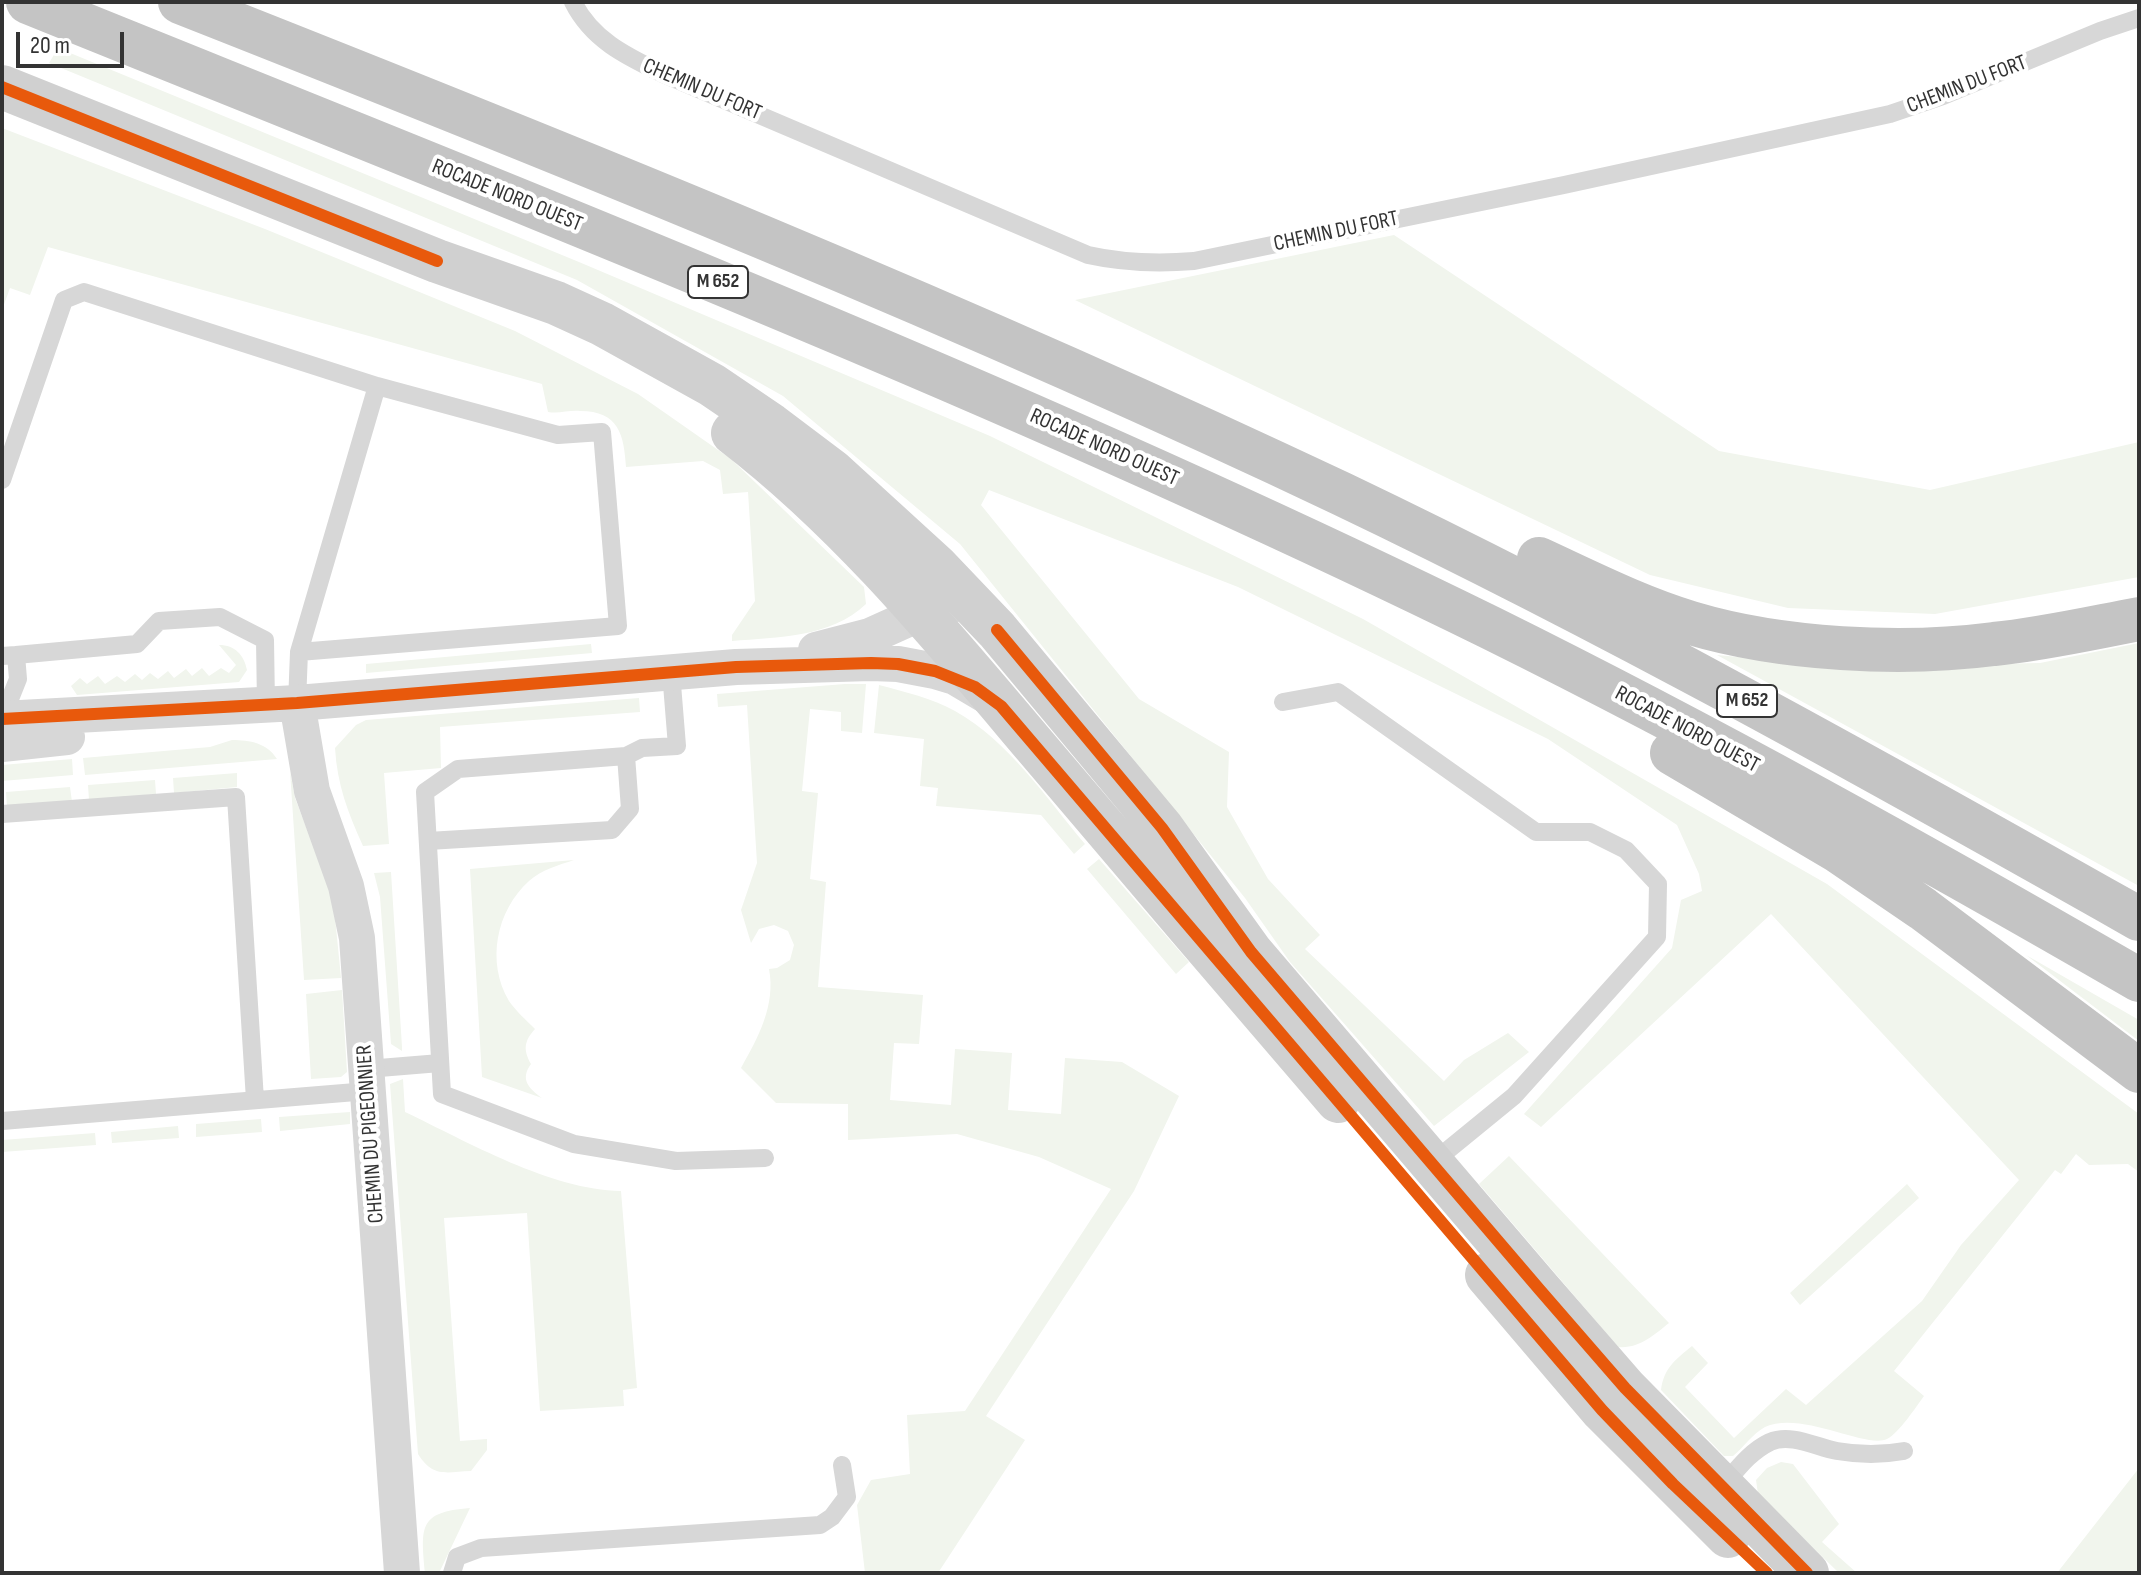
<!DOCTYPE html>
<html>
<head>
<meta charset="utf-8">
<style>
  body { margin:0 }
  #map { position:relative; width:2141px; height:1575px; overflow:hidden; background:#fff; font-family:"Sofia Sans Condensed",sans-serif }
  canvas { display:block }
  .frame { position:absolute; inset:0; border:4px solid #333; pointer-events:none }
  .scale { position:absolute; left:16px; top:32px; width:108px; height:36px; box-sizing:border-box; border:4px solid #333; border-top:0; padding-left:10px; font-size:24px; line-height:28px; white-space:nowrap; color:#333; -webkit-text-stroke:6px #fff; paint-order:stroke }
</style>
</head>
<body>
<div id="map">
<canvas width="2141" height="1575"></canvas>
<div class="frame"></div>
<div class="scale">20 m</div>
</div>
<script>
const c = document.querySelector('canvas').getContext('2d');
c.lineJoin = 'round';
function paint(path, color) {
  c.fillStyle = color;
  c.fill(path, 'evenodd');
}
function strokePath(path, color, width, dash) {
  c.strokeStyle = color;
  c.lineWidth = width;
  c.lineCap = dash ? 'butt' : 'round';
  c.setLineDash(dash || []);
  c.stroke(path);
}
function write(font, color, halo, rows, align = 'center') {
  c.font = font + ' "Sofia Sans Condensed",sans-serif';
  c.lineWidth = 8;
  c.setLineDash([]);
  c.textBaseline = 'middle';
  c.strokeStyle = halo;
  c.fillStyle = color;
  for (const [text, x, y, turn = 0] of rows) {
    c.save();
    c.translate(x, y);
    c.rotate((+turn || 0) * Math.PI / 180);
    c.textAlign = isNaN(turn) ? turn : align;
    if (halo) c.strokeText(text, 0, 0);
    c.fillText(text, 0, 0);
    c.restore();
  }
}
paint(new Path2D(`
  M58,48l521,214 411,174 373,183 464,265 312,230v58l-11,-8 -39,1 -13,-11 -15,20 -6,-4 -161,201 30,25c-8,11 -25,37 -37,43 -21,10 -86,-29 -122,-12 -13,7 -21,20 -32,29h-9l-63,-66c3,-22 14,-30 31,-44l16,17 -23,24 49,51 52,-49 20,16 116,-104 39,-56 58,-65 -248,-266 -230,213 -17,-13 148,-166 9,-48 21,-9 -3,-17 -22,-49 -129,-86 -310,-152 -249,-97 -8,15 158,194 90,53 -2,55 41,72 52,56 -15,14 139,132 20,-21 44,-27 21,19 -95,74 -144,-164 -45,-64 -285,-354 -177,-148 -206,-116 -528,-217z
  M2,128l263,101 250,102 123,63 93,65 133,128 2,17c-36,34 -88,33 -134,37v-6l23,-34 -7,-109 -25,2 -3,-24 -17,-9 -77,6c-2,-32 -7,-56 -46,-56 -11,-1 -21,3 -32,1l-6,-28 -494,-137 -18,48 -20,-7 -8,22z
  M1394,235l325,216 211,39 209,-48v135l-204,37 -147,-6 -138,-33 -575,-275z
  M2139,643v243l-422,-231 126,12 197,-4z
  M591,644l1,9 -226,20v-9z
  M219,645c16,0 25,10 28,25l-8,12 -162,13 -6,-9 9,-8 7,6 11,-8 7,8 12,-8 8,6 10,-8 7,6 8,-7 8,6 10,-8 6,7 12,-9 6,7 10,-8 7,8 12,-8 8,5 7,-8z
  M845,684h21l-4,49 -21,-2v-19l-31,-3 -8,82 16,2 -8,86 16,3 -8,105 105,8 -4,49 -25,-1 -4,57 61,5 4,-56 57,4 -4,57 53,4 4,-56 57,4 57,34 -45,95 -148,225 39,24 -87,133h-73l-8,-68 14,-25 39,-6 -3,-59 58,-4 146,-222 -72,-32 -82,-23 -109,6v-36l-72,-1 -35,-35c17,-30 35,-63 28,-99l8,-1 13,-8 4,-15 -6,-14 -14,-6 -15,4 -8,14 -10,-33 16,-47 -10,-158 -29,2 -1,-13z
  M879,685c26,7 53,13 76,26 54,30 91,87 130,133l-11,10 -33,-39 -105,-9 2,-18 -18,-2 4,-47 -50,-6z
  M639,698l1,14 -200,15 1,41 -57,5 5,71 -26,2c-15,-33 -26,-62 -28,-98l21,-23 10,-5z
  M232,740c18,0 35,3 45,19l-192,16 -2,-17 127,-11z
  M72,759l1,16 -71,6v-16z
  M290,771l5,27 38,99 8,81 -37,2z
  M237,773v14l-63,6 -1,-15z
  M155,780l1,14 -67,6 -1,-15z
  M70,787l2,15 -65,5 -1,-15z
  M1099,859l90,103 -13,12 -89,-105z
  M574,860c-15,5 -33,10 -45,21 -33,30 -43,81 -20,120 7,10 17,19 26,28 -11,12 -12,21 -4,35 -11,15 -3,24 11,34l-60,-21 -12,-208z
  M391,872l11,175v4l-11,-7 -11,-147 -6,-24z
  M2026,955l113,65v21z
  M342,990l5,82 -6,5 -30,2 -5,-85z
  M403,1079l2,33c63,30 146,78 216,79l16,197 -14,2 1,16 -84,5 -13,-198 -83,5 16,223 27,-2v11l-16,21c-25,1 -38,7 -53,-17l-28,-370z
  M350,1112v12l-70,7 -1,-14z
  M261,1119l1,13 -66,5v-13z
  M178,1126l1,12 -67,5 -1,-11z
  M95,1133l1,12 -94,7v-12z
  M1509,1156l160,167c-15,12 -30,26 -51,24l-139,-163z
  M1907,1184l12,14 -119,107 -10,-12z
  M1781,1462l12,2 46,60 -17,18 35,31h-18l-81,-79 -2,-14 11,-12z
  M2139,1468v105h-82z
  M470,1508l-31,65h-14c-4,-46 -7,-61 45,-65z`), '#f1f5ed');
strokePath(new Path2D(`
  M573,2c19,38 53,54 90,72l425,181c36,8 69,9 106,6l370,-76 326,-71 53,-18 157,-65 39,-13
  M2,480l62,-180 20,-8 293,94
  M16,655l121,-11 22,-23 61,-4 45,23 1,65
  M2,656l14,-1 2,24 -16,40
  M671,672l6,74 -35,2 -16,8 -168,13 -33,23 17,302 132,50 102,17 89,-3
  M1283,702l55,-10 198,140h54l36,18 32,34 -1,53 -143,159 -82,67
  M297,703l2,-51 319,-26 -16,-194 -44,3 -181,-49 -78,266
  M2,814l234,-17 19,303
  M428,841l184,-11 18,-21 -4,-53
  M367,1069l73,-6
  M2,1121l366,-30
  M1721,1488c15,-17 28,-36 49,-46 21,-9 46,5 67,9 23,4 45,4 67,0
  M452,1573l5,-16 24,-9 339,-23 12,-8 15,-20 -5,-32`), '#d7d7d7', 18);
strokePath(new Path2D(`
  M816,650l54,-14 51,-23 24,-3
  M297,703l15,88 34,95 11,52 45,635
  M2,719l295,-16 439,-36 135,-4 27,1 37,7 20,6 32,19
  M2,744l65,-7`), '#d7d7d7', 36);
strokePath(new Path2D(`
  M2,87l435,174 119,42 46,21 110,61 59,40 61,46 104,95 61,64 165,198 89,124 288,337 86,99 182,185
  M733,433c115,88 208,202 302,313 101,119 201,237 303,355
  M1487,1275l115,135 126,126`), '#d0d0d0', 44);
strokePath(new Path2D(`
  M28,2c492,199 987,392 1463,626 220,109 435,229 648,352
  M180,2c391,154 782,312 1162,492 272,130 535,277 797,425
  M1539,559c50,23 99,48 152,64 90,27 211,33 303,21 49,-5 97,-16 145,-25
  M1672,753l166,98 85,58 216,162`), '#c4c4c4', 44);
strokePath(new Path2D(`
  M2,87l435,174
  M997,630l165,198 89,124 288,337 86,99 182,185
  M2,719l295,-16 439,-36 135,-4 27,1 37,7 40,16 26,19 601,704 71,74 94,89`), '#e8590c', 12);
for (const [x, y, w] of [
  [718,282,60],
  [1747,701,60]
]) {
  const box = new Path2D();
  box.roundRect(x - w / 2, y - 16, w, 32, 6);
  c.fillStyle = '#fff';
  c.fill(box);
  strokePath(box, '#333', 2);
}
write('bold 20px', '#333', null, [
  ["M 652",718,282],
  ["M 652",1747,701]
]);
write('22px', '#333', '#fff', [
  ["CHEMIN DU FORT",1967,85,-21],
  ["CHEMIN DU FORT",702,90,23],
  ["ROCADE NORD OUEST",507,196,22],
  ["CHEMIN DU FORT",1336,232,-12],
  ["ROCADE NORD OUEST",1104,448,24],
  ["ROCADE NORD OUEST",1687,730,28],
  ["CHEMIN DU PIGEONNIER",371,1134,-94]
]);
</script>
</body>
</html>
